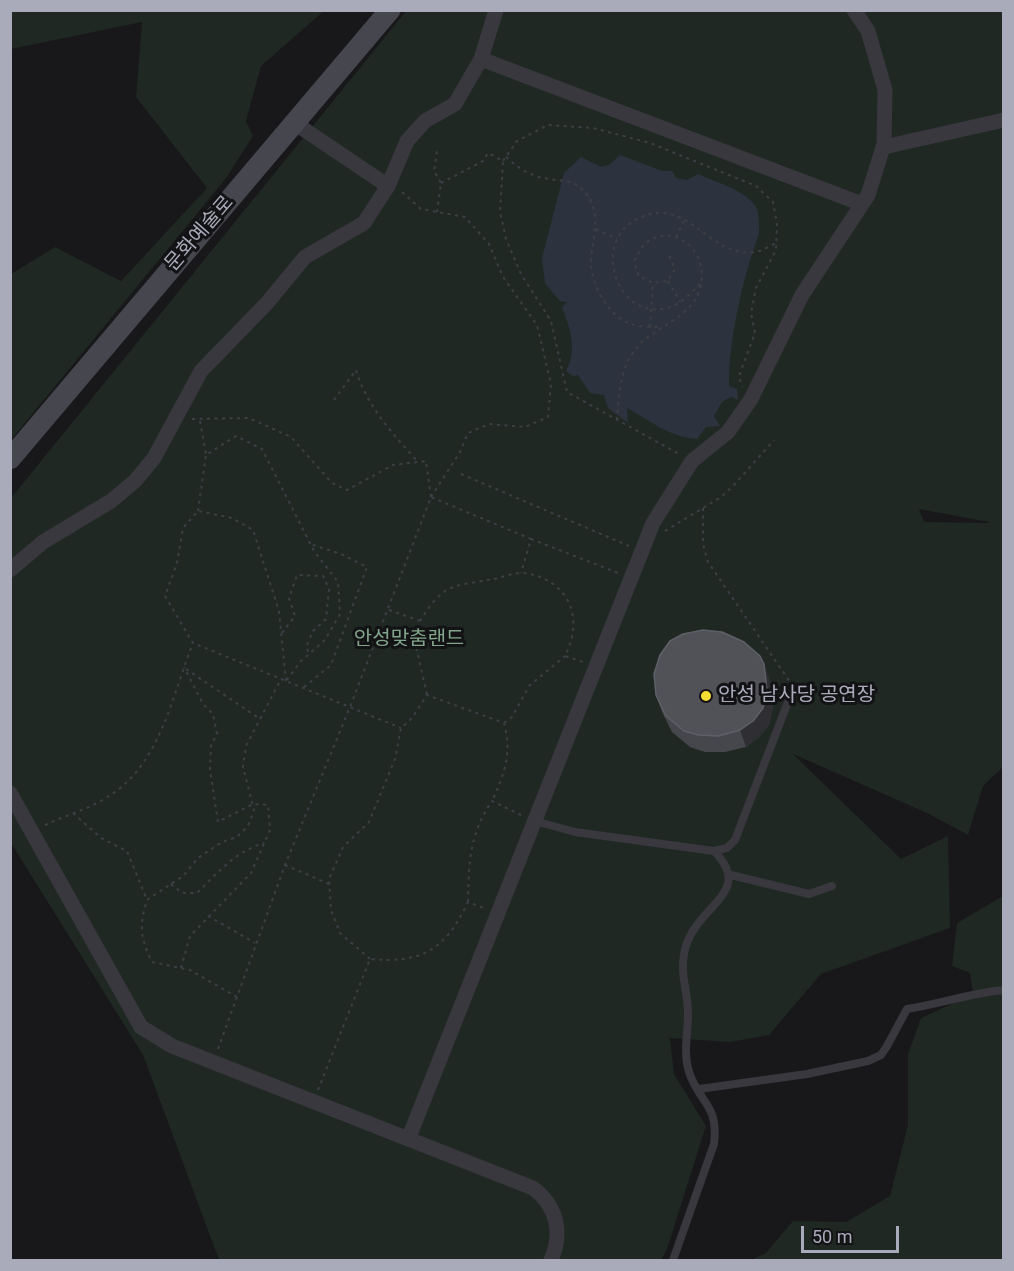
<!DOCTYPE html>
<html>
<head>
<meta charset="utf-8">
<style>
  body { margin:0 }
  #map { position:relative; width:1014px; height:1271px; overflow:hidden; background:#18171a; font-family:Roboto,sans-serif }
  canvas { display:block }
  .frame { position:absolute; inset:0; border:12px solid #a9abba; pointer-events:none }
  .scale { position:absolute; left:801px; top:1226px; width:98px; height:27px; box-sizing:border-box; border:3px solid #a9abba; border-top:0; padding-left:8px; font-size:18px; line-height:21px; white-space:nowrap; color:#a9abba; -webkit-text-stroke:4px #131215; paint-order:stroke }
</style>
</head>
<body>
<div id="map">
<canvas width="1014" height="1271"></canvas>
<div class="frame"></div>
<div class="scale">50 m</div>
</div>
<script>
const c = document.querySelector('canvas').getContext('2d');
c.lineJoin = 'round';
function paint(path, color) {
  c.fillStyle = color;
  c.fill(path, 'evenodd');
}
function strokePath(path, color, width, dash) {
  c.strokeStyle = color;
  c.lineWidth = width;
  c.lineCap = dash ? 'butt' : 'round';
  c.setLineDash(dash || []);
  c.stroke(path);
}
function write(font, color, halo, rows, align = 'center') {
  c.font = font + ' Roboto,"Noto Sans KR",sans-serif';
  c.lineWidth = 6;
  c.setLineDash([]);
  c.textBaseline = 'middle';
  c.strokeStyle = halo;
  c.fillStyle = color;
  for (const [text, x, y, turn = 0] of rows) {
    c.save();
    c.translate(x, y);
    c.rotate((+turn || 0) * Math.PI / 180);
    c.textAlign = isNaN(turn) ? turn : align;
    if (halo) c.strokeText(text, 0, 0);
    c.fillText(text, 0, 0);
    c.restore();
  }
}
paint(new Path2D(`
  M11,10l313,1 -63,55 -15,55 7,15 -26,41 -216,263v-166l44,-27 66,34 86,-93 -71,-91 6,-75 -131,27z
  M406,11h597v756l-20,19 -15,49 -41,-22 -134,-59 108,105 47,-23 2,92 -129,46 -52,61 -39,7 -60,-4 4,36 32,52 -39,123 -6,11h-442l-76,-205 -132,-212v-345zM919,509l70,13v1l-65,-1z
  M1003,896v364h-252l15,-7 27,-32 53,1 44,-26 18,-71v-71l13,-36 52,-24 -3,-21 -18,-7 5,-43z`), '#1f2822');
paint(new Path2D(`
  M620,155l42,16h10l4,7 11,2 11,-6c17,8 51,17 59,35 2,6 3,23 1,28 -15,38 -30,108 -29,149l8,3 1,11 -7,-3 -9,5 -8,14 6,10 -14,1 -9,12c-25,-1 -49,-19 -70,-31l1,15 -20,-15 -4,-13 -14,-2 -12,-18 -5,1 -7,-5c11,-20 5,-42 -4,-63l5,-6 -7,-1 -15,-18 -3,-25 22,-85 17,-16 20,10 8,-2z`), '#2d333e');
strokePath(new Path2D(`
  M506,157c9,8 18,15 30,19 16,6 35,1 47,14 20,22 10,43 8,69 -1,21 12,48 30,60 11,8 26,8 39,8
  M503,161l14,-20 31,-16 45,3 57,15 106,43 17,16 4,22 -1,26 -20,38 -5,25 4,20 -16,43 3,11
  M441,183l42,-22 5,-8 15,8 -3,50 6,28 15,35 30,47 16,71 112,62
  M402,192l19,17 44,8 24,27 14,33 34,48 14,59 -3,33 -23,10 -36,-3 -21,9 -8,19 -29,45
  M437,212l4,-29 -7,-12 3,-20
  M596,229l21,10
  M676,237l9,-18
  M668,281l12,21
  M700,284c-9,9 -20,21 -33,24 -51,13 -77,-68 -28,-90 51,-23 68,40 116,34 7,-1 15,-6 21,-9
  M650,327l3,-44
  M334,400l22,-30c11,37 37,64 62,92
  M192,419l57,-1 42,19 41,46 15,7 46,-25 33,-4 5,36
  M617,420c2,-26 3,-54 21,-74 18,-20 55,-29 62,-58 13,-47 -47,-77 -66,-26l5,14 14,7 15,-2 7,-12 -7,-16
  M200,421l6,34 30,-19 26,13 52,102 24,31 2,32 -15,26 -24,21 -15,20
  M461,474l168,72
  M703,508v36l5,18 84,123
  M198,511l8,-56
  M665,531l56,-34 13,-12 40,-45
  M531,539l87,34
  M389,610l31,11 -4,25 11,49
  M420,621c7,-11 15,-24 27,-31 12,-7 28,-7 41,-10 11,-1 25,-8 36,-7 44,6 61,44 41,83l18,6
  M282,633l13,-17 -6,-18 8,-23 26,1 6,13 -3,30 -13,12 -7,16 3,6
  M186,669l74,50
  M286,681l-7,-70 -26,-81 -21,-12 -34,-7 -15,17 -6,35 -12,33 28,47 208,85
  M304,687l27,-22 36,-98 -26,-13 -31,-10
  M504,723l8,-6 17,-31 36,-30
  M73,813l28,25 26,13 20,49
  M45,825c19,-9 41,-15 59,-26 56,-31 67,-101 89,-156
  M285,865l44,19
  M171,884l11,9h15c21,-21 38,-41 67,-50
  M468,902c1,-40 1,-67 24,-101l31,15
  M208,916l47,27
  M370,959l-30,-26 -9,-23 -2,-31 14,-32 26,-25 26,-63 6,-31 11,-10 15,-23 77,28c8,30 1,50 -12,78
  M181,968l9,-32 61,-63 19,-43 -2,-25 -15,-1 -35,18 -8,-52 1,-25 6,-11 -4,-20 -10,-10 -19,-37
  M237,997l-47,-27 -38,-8c-12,-25 -13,-36 -5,-62l36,-24 15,-18 24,-16 15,-5 11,-11 6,-16 -11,-43 3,-21 35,-67
  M218,1049l67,-184 65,-158 81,-210 100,42 -10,34
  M318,1090l52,-131c52,5 76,-10 98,-57l18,7`), '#3e3f46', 2, [3, 4.5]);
strokePath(new Path2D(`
  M535,821l40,11 139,19 13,-3 8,-8 56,-146
  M731,875l78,19 23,-8
  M699,1089l108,-15 61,-13 13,-6 6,-9 20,-37c33,-5 63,-16 97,-19
  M673,1260l41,-116c5,-40 -15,-41 -25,-72 -6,-19 -1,-39 -1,-59 0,-20 -8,-39 -4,-59 8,-49 73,-59 30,-103`), '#39383f', 8);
strokePath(new Path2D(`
  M481,59l381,145
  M296,124l92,62
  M884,147l120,-27
  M10,570l33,-28 68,-41 24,-20 19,-23 47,-87 66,-68 38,-46 59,-34 24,-37 19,-45 18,-20 30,-17 26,-45 15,-49
  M10,793l131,234 31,19 361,142c24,18 30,45 18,72
  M409,1137l244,-614 39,-62 36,-29 23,-33 51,-104 66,-100 16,-51 1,-54 -17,-59 -14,-21`), '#39383f', 15);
strokePath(new Path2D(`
  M10,459l380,-449`), '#46464f', 21);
paint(new Path2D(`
  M770,680l3,26 -4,19 -10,12 -13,10 -21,5h-20l-15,-5 -18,-15 -10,-20 -6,-17z`), '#46474c');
paint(new Path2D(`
  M764,664l6,16 3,26 -4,19 -10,12 -13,10 -6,-17z`), '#2f2f33');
const building = new Path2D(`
  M703,630l19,2 22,10 16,14 4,8 3,26 -4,18 -10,13 -13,9 -21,6 -20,-1 -15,-4 -18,-15 -10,-21 -2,-21 6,-19 10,-14 13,-7z`);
paint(building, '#515158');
strokePath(building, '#5f5f67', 1.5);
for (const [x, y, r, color] of [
  [706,696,6,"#f5de34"]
]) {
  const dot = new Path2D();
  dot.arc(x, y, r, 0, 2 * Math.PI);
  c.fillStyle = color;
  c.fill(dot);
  strokePath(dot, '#131215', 2);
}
write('20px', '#a9abba', '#131215', [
  ["문화예술로",200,234,-49]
]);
write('20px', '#80a58a', '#131215', [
  ["안성맞춤랜드",409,640]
]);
write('20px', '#a9abba', '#131215', [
  ["안성 남사당 공연장",718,696]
], 'left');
</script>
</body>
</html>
